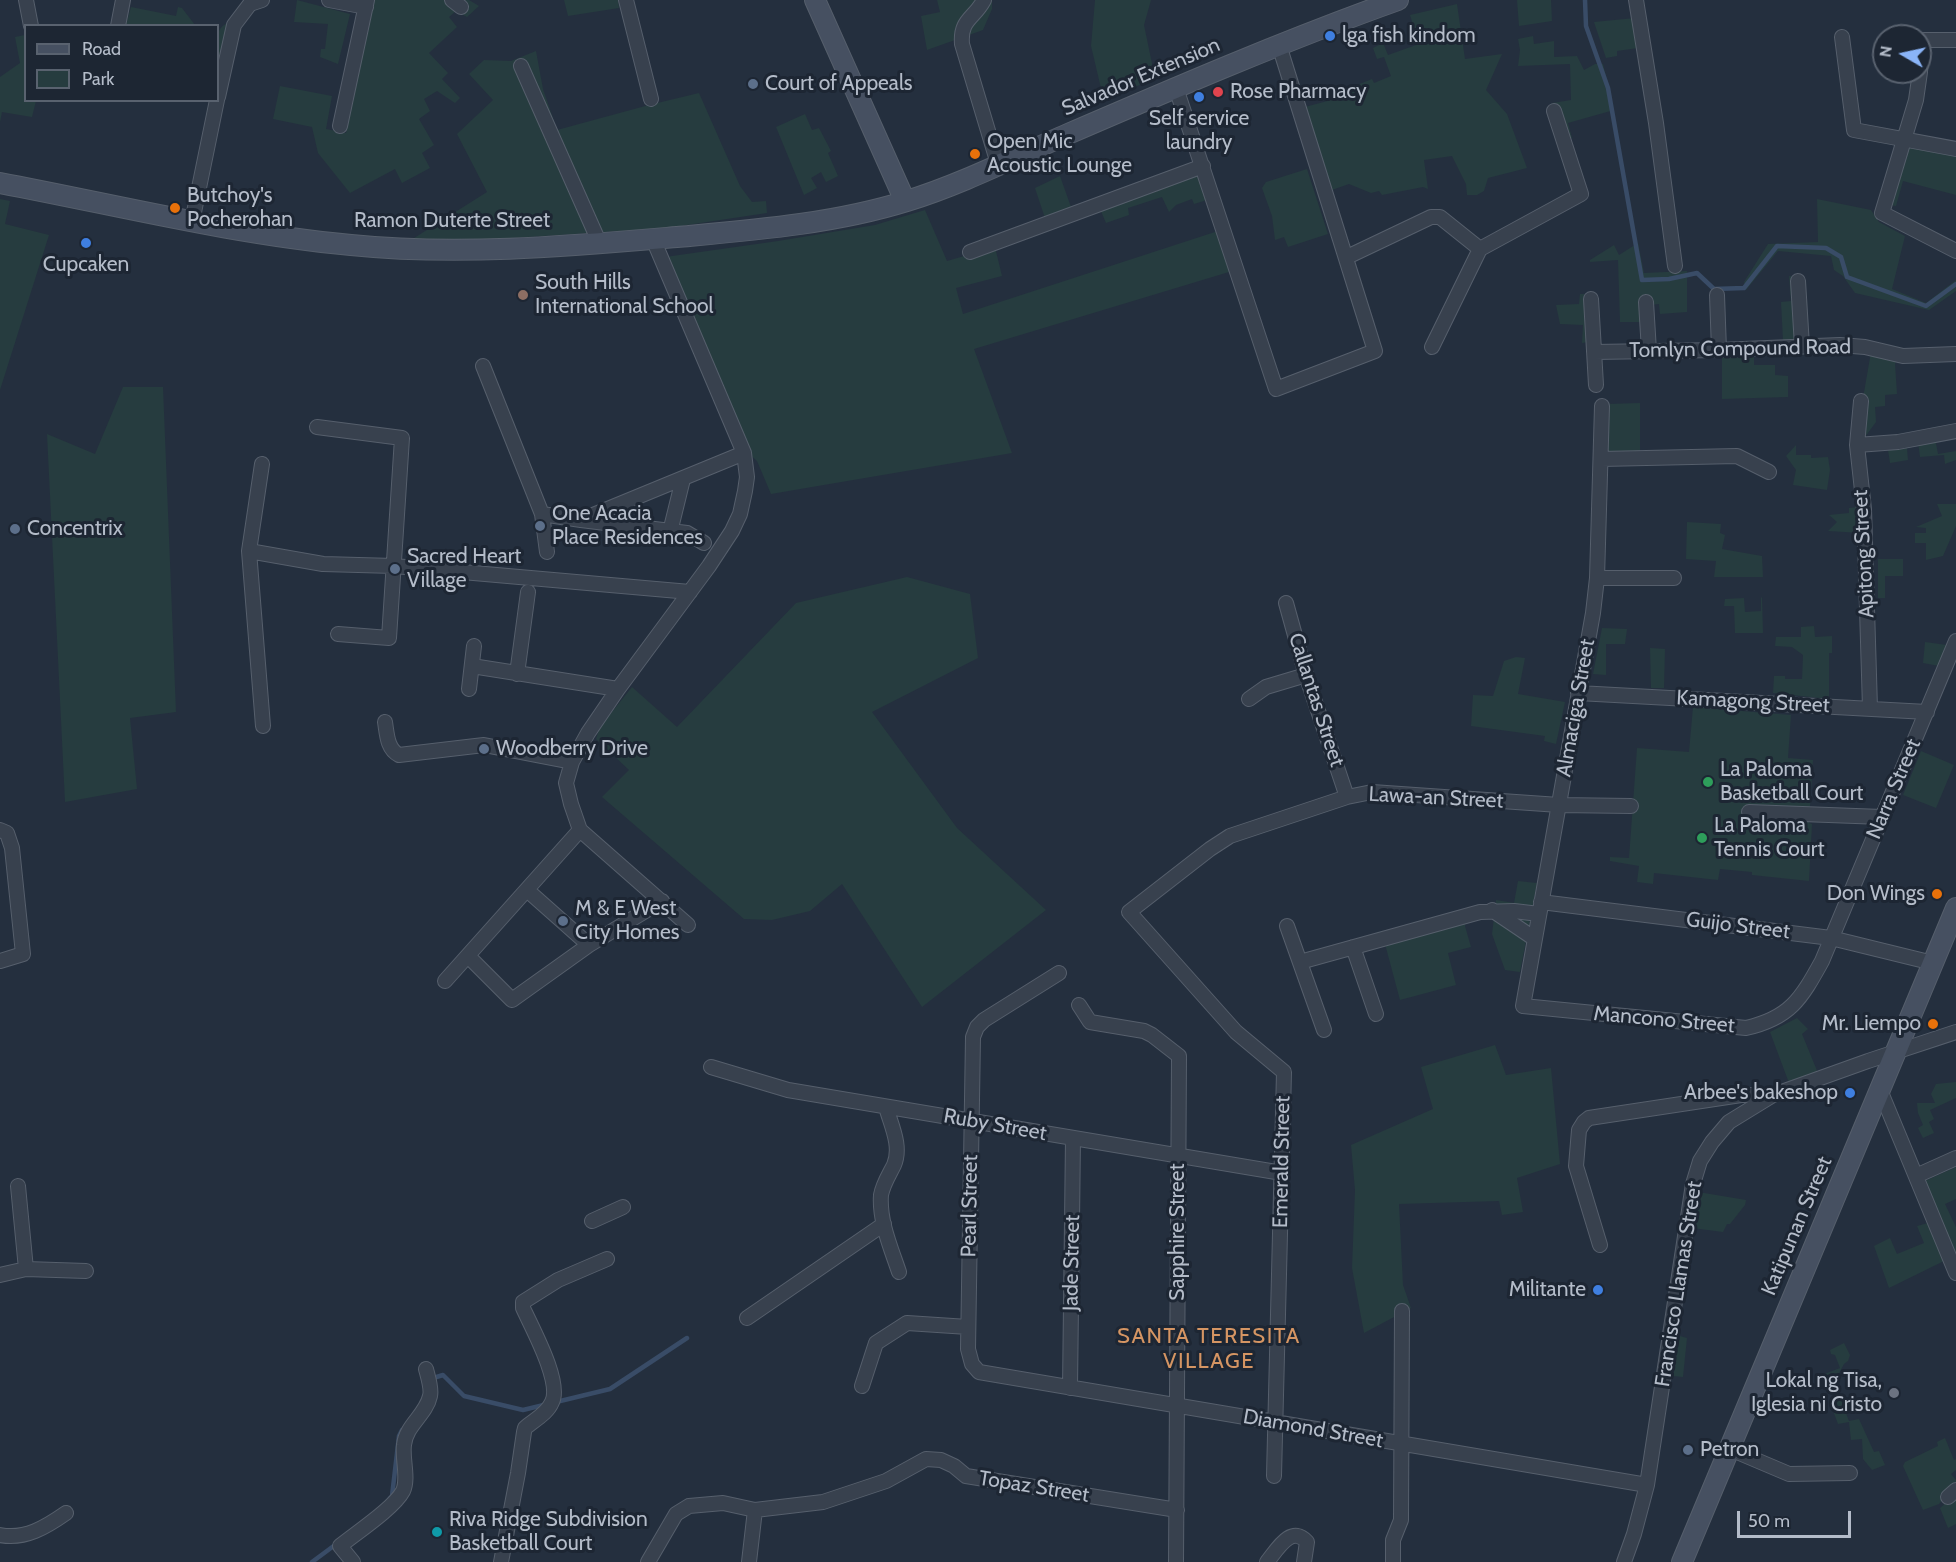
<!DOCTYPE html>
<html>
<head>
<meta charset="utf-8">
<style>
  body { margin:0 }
  #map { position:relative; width:1956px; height:1562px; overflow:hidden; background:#242f3e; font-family:Cabin,sans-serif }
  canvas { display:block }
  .legend { position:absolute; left:24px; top:24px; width:195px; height:78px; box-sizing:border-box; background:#1d2633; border:2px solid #59626f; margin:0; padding:8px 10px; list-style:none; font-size:18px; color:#b4bcc9 }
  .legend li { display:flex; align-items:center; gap:12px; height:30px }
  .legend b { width:30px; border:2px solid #59626f }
  .north { position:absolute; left:1872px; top:24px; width:60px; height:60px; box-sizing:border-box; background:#1d2633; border:2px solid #59626f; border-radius:50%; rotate:279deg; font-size:16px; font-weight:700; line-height:24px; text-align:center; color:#b4bcc9 }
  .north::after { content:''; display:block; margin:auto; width:21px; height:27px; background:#8ab4f8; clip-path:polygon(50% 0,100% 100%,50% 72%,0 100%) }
  .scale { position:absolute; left:1737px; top:1511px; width:114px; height:27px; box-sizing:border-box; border:3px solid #b4bcc9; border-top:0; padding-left:8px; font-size:18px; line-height:21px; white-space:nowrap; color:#b4bcc9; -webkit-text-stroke:4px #1d2633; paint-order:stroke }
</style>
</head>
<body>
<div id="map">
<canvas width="1956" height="1562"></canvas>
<ul class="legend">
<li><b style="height:8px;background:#465061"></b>Road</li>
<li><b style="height:16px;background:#263c3f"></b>Park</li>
</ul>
<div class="north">N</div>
<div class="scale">50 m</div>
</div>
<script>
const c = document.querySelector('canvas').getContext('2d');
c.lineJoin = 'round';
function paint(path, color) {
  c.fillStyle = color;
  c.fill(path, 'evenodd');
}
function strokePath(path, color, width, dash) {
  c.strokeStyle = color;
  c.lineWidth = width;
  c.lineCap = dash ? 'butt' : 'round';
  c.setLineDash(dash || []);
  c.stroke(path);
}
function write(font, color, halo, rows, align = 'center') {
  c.font = font + ' Cabin,sans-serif';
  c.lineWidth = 6;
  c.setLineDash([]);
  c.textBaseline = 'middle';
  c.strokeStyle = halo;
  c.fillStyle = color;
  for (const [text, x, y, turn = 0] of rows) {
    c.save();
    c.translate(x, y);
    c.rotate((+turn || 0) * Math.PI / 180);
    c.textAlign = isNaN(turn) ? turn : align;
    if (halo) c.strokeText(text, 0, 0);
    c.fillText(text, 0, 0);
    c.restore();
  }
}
paint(new Path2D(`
  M297,0l53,14 -12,50 -18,-7 1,-8h4l3,-25 -34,-2z
  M374,0h95l10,6 -12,11 -11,-6 -7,6 8,10 -28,26 19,20 -6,6 18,19 -5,5 -18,-12 -13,8 6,12 -11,8 15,26 -12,8 8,15 -28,15 -7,-14 -45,24 -32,-40 -6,-26 -39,-8 7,-33 52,10 -6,33 20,4z
  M564,0h54l1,8 -51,8z
  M937,0h55v9l-9,21 -56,20 -6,-34 19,-4z
  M1095,0h56l-7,25 11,53 -51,23 -13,-55z
  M1517,0h34l1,21 -33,5z
  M1457,4l8,55 37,-5 -16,36 21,24 20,54 -39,10 -4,13 -7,4h-10l-1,-11 -14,-28 -28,4 4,29 -5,-2 -41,8 -3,-4 -8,2 -22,-9 -17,6 -27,-83 45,-12 7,-10 15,-6 2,4 17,-7 -7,-19 -7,2 -4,-11 10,-5 5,12 31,-11 -9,-29z
  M131,7l45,9 2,-9 4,1 13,17h-69z
  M1635,18l3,30 -21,3v5l-11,2 -12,-36z
  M228,23l-10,48c0,-15 -7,-43 10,-48z
  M25,35l1,65 10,1 -4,16 -30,-5 -2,10v-45l20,-14 -5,-26z
  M1533,36l1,8 20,-3v16l23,-1 7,14 11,-6h8l11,46 -46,13 4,15 -6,2 -14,-37 19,-3 -1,-36 -52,2 2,-16 -2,-11z
  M536,51l7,38 14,41 92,-25 50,-12 41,93 12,16 14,-1 1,12 -100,15 -216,14 -40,-2 76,-48 -30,-58 36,-34 -24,-26 15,-14 27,1z
  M805,114l7,16 7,-2 12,23 -3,2 10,23 -12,6 -5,-10 -10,6 6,10 -13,7 -28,-68z
  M1907,145l49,11v39l-53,-14 -7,25 -6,-1z
  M1307,169l21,65 -40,13 -4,-10 -9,3 -3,-24 -10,-28 4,-6z
  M1199,173l8,27 -13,4 -2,-5 -16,6 -7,7 -7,-15 -34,11 1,7 -23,8 -6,-14z
  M1060,176l11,31 -26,11 -10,-30z
  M0,199l10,2 -5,23 44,11 -49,155z
  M1817,199l54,11 8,12 26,14 -13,53 34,14 30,-23v11l-27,19 -74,-17 -12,-17 -9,-6 -3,-14 -53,-5 -32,39 -2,-8 24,-38 50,-2z
  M925,210l22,51 48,-14 7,29 -46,12 7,26 255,-83 11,41 -255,77 38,104 -241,41 -14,-33 -11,-10 -81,-194 113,-16 97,-16z
  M1638,243l6,30 43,-2v41l-27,2 -1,-10 -10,1 1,17h-30l-2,-62 -28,2v-2l24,-15 5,10z
  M1789,276l6,1 3,64h-15l-2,-39 10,-1z
  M1580,294h6l3,48 -7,1 1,-18 -23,-1 -4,-19 23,-1z
  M1871,352l26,7 -2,5 2,30 -12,1v11l-10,1 1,15 -17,23 4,-47z
  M1754,357v8h21v10l13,1v21l-66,2v-41z
  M123,387h40l13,325 -46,6 7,71 -72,13 -18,-368 48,20z
  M1640,403v50l-32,1 -1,-50z
  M1935,438l3,16 18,-3v9l-11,4 -1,-9 -24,2 -2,-15z
  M1796,445v10h15v3l17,-1 2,13 -3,20 -34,-5 3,-15 -10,-14z
  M1907,448l1,12 -18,3 -2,-13z
  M1937,504h19v22l-13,30 -17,4v-17h-11v-10h11v-5l-10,-1 26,-11z
  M1859,507l2,26 -33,-2 9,-9 -8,-7 20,-2v-5z
  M1687,522l34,2 -1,9 5,2 -3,14 40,7 1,21h-49l2,-16 -30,-2z
  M1878,559h25v17h-18v22h-7z
  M907,577l63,17 8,64 -106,54 85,116 89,82 -124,97 -80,-123 -32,27 -38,9 -28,-1 -142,-122 27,-27 -33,-31 4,-12 32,-40 45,40 119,-124z
  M1762,597l1,36h-28l-1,-27h-10l1,-7 19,-1 1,14 16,-1v-13z
  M1814,626l1,11 17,-1v17h-3v46l-56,-6 1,-17h11v3h17l1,-24 -11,-8 -17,-1 1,-9h25v-10z
  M1602,628l25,1 -2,15h-19v31l-13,-1z
  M1925,642l22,3 -8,21 -16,-3z
  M1650,648l15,1 -1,39h-13z
  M1516,657l9,1 -7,36 47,8 -9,42 -12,-3 1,-5 -74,-10 2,-31 20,1 11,-35z
  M1693,707l98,8 -3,43 25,2 -4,63 3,1 -3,57 -57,-6v-3l-32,-3 -2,11 -64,-7 -1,11 -16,-2 2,-16 -29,-5v-4l19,1 8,-110 52,4z
  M1921,751l33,14 -18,43 -33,-13z
  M1518,881l19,2 -17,89 -15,-2 -13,-36 4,-34 18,3z
  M1466,922l-1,4 6,21 -23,6 8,32 -56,15 -15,-56z
  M1797,1018l11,11 -6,5 16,39 -29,10 -19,-51z
  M1495,1045l11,30 45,-7 9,96 -43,14 6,34 -21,3 -3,-14 -100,3 4,81 8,23 -47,25 -12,-65 3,-78 -4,-45 82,-36 -12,-42z
  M1956,1082v16l-26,12 4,9 -5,3 5,11 -11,5 -5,-10 5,-3 -5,-12 -1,-10h18l-4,-9 5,-10z
  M1956,1167v32l-11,5 11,23v31l-31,-77z
  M1699,1192l5,1 42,7 -1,5 -15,19h-3l-4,8 -31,-4z
  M1928,1223l16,38 -55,27 -15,-42 16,-8 7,16 27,-11 -7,-17z
  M1680,1336l7,2 -4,39 -10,-1z
  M1844,1343l6,12 -2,6 -4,3 -8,15 -13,5 -4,-8 21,-8 -5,-13 -4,-1 -1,-4z
  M1836,1398l5,2 8,21 10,-2 15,33 5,-1 6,14 -13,5 -9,-11 -1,-20 -11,1 -2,-18 -11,2 -9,-24z
  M1945,1438l9,22 2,-1v11l-5,4 5,6v4l-17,20 -16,6 -20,-44 2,-4 33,-16 -1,-4z
  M1956,1494v30l-8,4 -8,-20z`), '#263c3f');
strokePath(new Path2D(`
  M1585,0l1,26 22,62 34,192 27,-1 28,-6 17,16 30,-1 33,-42 49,2 15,9 6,20 79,29 30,-22
  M430,1379l13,-4 21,21 59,14 87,-21 77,-51
  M390,1498l2,-2 7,-60 3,-6
  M312,1562l27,-20`), '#394c67', 4.5);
const street = new Path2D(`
  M26,0l5,26
  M329,0l37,7
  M452,0l9,7
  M626,0l25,99
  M984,0c-10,19 -24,19 -22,44l36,120
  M1636,0l20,123 19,143
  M118,26l5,-26
  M1842,37l12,93 102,19
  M521,66l79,178
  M1920,71l4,-31h32
  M1920,72l-4,28 -34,113 74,38
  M1176,88l100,301 99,-38 -96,-306
  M218,97l16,-72 16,-21 12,-4
  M340,126l27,-126
  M192,222l25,-122
  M653,239l91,214 3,24 -2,14 -5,23 -8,17 -23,35 -91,123 -30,44 -16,29 -6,21 5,21 9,26 108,95
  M970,252l233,-86
  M1347,257l84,-40h9l40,32
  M1798,281l4,65
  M1717,295l2,55
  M1591,299l5,86
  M1646,302l3,49
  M1432,347l48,-98 101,-55 -27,-83
  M1594,352l125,-2 121,-5 25,2 38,9 53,-2
  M483,366l59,148 5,38
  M1861,401l-4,44 7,64 6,199
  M1602,406l-5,172 -4,35 -70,393 223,22c44,-10 55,-29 76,-67l134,-320
  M317,427l85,11 -13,200 -51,-4
  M1857,445l41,-3 58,-11
  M1601,459l136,-3 32,16
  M262,464l-13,87 14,175
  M542,514l39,6 106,13 17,10
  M581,520l163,-67
  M670,532l13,-53
  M249,551l74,13 71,2 296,26
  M1597,578h77
  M1286,603l20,72 41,122
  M472,666l146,23
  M517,674l11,-82
  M469,689l5,-43
  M1578,693l349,19
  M1249,699l17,-12 40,-12
  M385,722c2,12 2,27 14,33l85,-10 88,17
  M1749,812l133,5
  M0,830l7,3 5,15 11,106 -23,7
  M527,890l62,55
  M1541,902l290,36 102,25
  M1492,910l43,29
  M1287,926l37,104
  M1353,947l23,67
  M468,956l44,44 77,-55 73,-44
  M1300,962l180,-50 34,-1 25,3
  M1059,973l-75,47 -7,7 -4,10 -5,312 4,15 7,8 668,113
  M445,981l135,-151
  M1079,1005l11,17 54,9 8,4 27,21 -3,506
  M711,1067l77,23 494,83
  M1880,1090l76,183
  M886,1107c5,18 16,39 8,58 -5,10 -11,19 -13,30 -2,26 10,53 18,77
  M1916,1176l40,-18
  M18,1186l8,83
  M592,1221l31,-14
  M1600,1245l-24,-79 3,-36 5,-8 5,-4 152,-23h32
  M0,1275l26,-6 60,2
  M747,1318l137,-94
  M862,1386l14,-43 31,-20 61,4
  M1070,1388l3,-250
  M1730,1449l59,25 61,-1
  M1274,1476l10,-404 -48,-40 -107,-120 81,-63 20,-13 117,-39 25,-5 187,13 72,1
  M1948,1497l8,-7
  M0,1535c25,5 46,-8 66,-22
  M353,1562l-13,-16c16,-13 54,-38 63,-55 6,-13 -1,-32 1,-46 2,-20 22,-30 26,-49 2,-7 -2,-19 -4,-27
  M501,1562l17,-89 6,-41 1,-4c9,-8 22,-14 27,-26 10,-20 -20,-74 -29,-94v-6l35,-22 49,-21
  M648,1562l28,-48 13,-8 34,-3 32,7 68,-8 63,-21 40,-22 15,1 13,6 12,10 211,34
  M749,1562l6,-52
  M1267,1562c10,-12 24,-38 40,-20l-3,20
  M1393,1562v-22l8,-20 1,-209
  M1624,1562l10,-28 13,-49 46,-301 7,-23 12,-19 17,-20 44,-27 95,-34 88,-29`);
const secondary = new Path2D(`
  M815,0l90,201
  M0,183c117,22 232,51 351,62 108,11 219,1 326,-8 77,-7 156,-13 230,-36 55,-17 108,-44 161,-67 109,-47 218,-94 330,-134
  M1682,1562l274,-654`);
strokePath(street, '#565f6c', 16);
strokePath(secondary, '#565f6c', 22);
strokePath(street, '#38414e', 14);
strokePath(secondary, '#465061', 20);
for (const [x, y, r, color] of [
  [1330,36,6,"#3f7fe0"],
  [753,84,6,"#5c6f8a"],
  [1218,92,6,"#e0444e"],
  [1199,97,6,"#3f7fe0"],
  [975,154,6,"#e8710a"],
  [175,208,6,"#e8710a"],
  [86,243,6,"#3f7fe0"],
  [523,295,6,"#8d6e63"],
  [540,526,6,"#5c6f8a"],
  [15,529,6,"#5c6f8a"],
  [395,569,6,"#5c6f8a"],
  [484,749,6,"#5c6f8a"],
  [1708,782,6,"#2e9e5b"],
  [1702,838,6,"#2e9e5b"],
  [1937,894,6,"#e8710a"],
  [563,921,6,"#5c6f8a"],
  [1933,1024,6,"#e8710a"],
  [1850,1093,6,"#3f7fe0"],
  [1598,1290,6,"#3f7fe0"],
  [1894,1393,6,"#6b7280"],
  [1688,1450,6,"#5c6f8a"],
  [437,1532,6,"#0f9aa8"]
]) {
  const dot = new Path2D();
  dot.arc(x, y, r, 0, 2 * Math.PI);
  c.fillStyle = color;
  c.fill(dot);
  strokePath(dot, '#1d2633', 2);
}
write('21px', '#b4bcc9', '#1d2633', [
  ["lga fish kindom",1342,36],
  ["Court of Appeals",765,84],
  ["Rose Pharmacy",1230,92],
  ["Self service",1199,119,"center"],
  ["laundry",1199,143,"center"],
  ["Open Mic",987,142],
  ["Acoustic Lounge",987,166],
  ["Butchoy's",187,196],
  ["Pocherohan",187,220],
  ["Cupcaken",86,265,"center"],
  ["South Hills",535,283],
  ["International School",535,307],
  ["One Acacia",552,514],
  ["Place Residences",552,538],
  ["Concentrix",27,529],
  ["Sacred Heart",407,557],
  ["Village",407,581],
  ["Woodberry Drive",496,749],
  ["La Paloma",1720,770],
  ["Basketball Court",1720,794],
  ["La Paloma",1714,826],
  ["Tennis Court",1714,850],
  ["Don Wings",1925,894,"right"],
  ["M & E West",575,909],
  ["City Homes",575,933],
  ["Mr. Liempo",1921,1024,"right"],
  ["Arbee's bakeshop",1838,1093,"right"],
  ["Militante",1586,1290,"right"],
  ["Lokal ng Tisa,",1882,1381,"right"],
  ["Iglesia ni Cristo",1882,1405,"right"],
  ["Petron",1700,1450],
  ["Riva Ridge Subdivision",449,1520],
  ["Basketball Court",449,1544]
], 'left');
write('21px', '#b4bcc9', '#1d2633', [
  ["Salvador Extension",1141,77,-23],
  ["Ramon Duterte Street",452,221],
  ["Tomlyn Compound Road",1740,349,-1],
  ["Apitong Street",1864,554,-93],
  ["Callantas Street",1316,700,72],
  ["Kamagong Street",1753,702,3],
  ["Almaciga Street",1576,708,-80],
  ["Narra Street",1894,789,-67],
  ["Lawa-an Street",1436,798,3],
  ["Guijo Street",1738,926,7],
  ["Mancono Street",1664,1020,5],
  ["Ruby Street",995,1125,10],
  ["Emerald Street",1282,1162,-89],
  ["Pearl Street",970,1206,-89],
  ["Katipunan Street",1797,1226,-67],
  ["Sapphire Street",1178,1232,-90],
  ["Jade Street",1072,1263,-89],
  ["Francisco Llamas Street",1679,1284,-81],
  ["Diamond Street",1313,1429,10],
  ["Topaz Street",1034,1487,9]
]);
c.letterSpacing = '1.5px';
write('22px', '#d59563', '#1d2633', [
  ["SANTA TERESITA",1209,1337],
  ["VILLAGE",1209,1362]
]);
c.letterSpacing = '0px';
</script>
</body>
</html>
